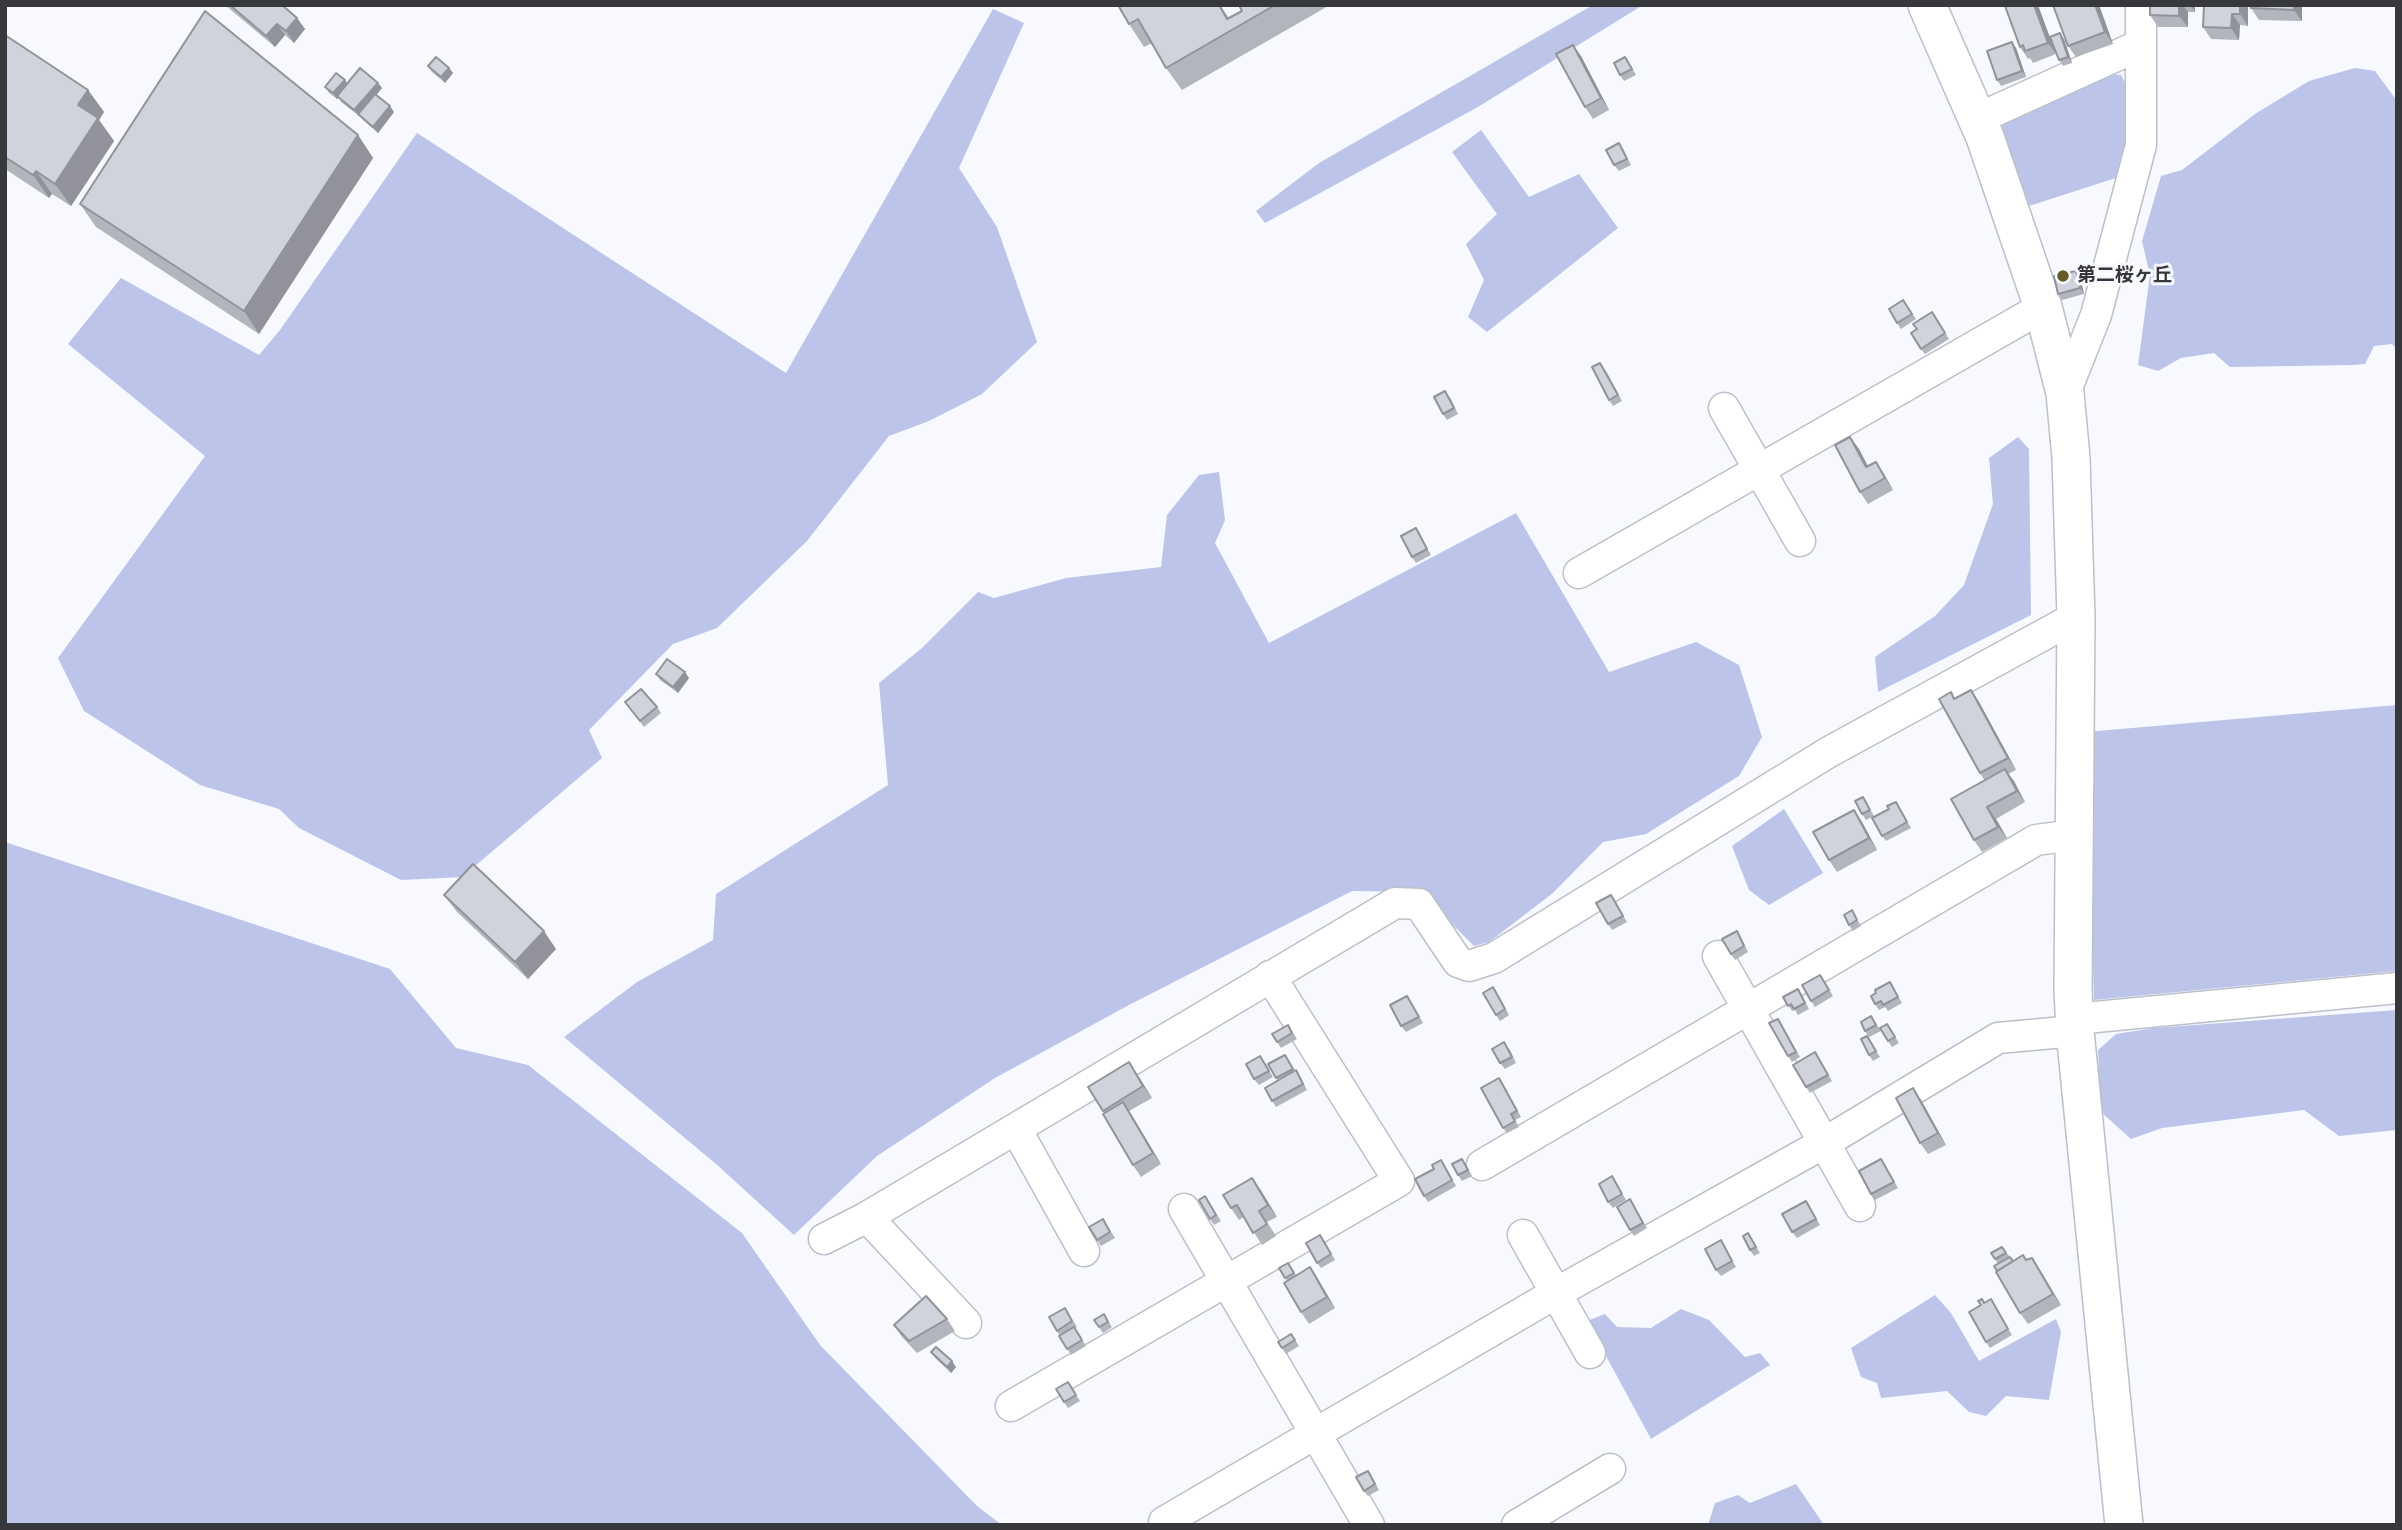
<!DOCTYPE html>
<html>
<head>
<meta charset="utf-8">
<style>
  body { margin:0 }
  #map { position:relative; width:2402px; height:1530px; overflow:hidden; background:#f7f9ff; font-family:"Nunito Sans",sans-serif }
  canvas { display:block }
  .frame { position:absolute; inset:0; border:7px solid #37383c; pointer-events:none }
</style>
</head>
<body>
<div id="map">
<canvas width="2402" height="1530"></canvas>
<div class="frame"></div>
</div>
<script>
const c = document.querySelector('canvas').getContext('2d');
c.lineJoin = 'round';
function paint(path, color) {
  c.fillStyle = color;
  c.fill(path, 'evenodd');
}
function strokePath(path, color, width, dash) {
  c.strokeStyle = color;
  c.lineWidth = width;
  c.lineCap = dash ? 'butt' : 'round';
  c.setLineDash(dash || []);
  c.stroke(path);
}
function write(font, color, halo, rows, align = 'center') {
  c.font = font + ' "Nunito Sans","Noto Sans JP",sans-serif';
  c.lineWidth = 6;
  c.setLineDash([]);
  c.textBaseline = 'middle';
  c.strokeStyle = halo;
  c.fillStyle = color;
  for (const [text, x, y, turn = 0] of rows) {
    c.save();
    c.translate(x, y);
    c.rotate((+turn || 0) * Math.PI / 180);
    c.textAlign = isNaN(turn) ? turn : align;
    if (halo) c.strokeText(text, 0, 0);
    c.fillText(text, 0, 0);
    c.restore();
  }
}
paint(new Path2D(`
  M1593,5h50l-165,102 -213,116 -9,-12 63,-48z
  M993,9l31,14 -65,145 38,59 40,115 -55,52 -53,27 -40,15 -82,105 -90,87 -44,16 -84,86 13,28 -140,119 -61,3 -102,-52 -20,-19 -79,-24 -116,-74 -26,-53 147,-202 -137,-112 53,-66 138,77 21,-25 137,-197 369,240z
  M2355,68l20,3 22,30v249l-5,-6 -18,2 -9,18 -12,1 -123,2 -16,-14 -33,5 -23,13 -20,-6 12,-90 -8,-34 19,-65 21,-6 73,-56 54,-33z
  M2113,74l8,1c15,24 6,74 1,101l-96,31 -27,-73 8,-19z
  M1481,130l48,67 50,-23 39,54 -131,104 -19,-15 16,-37 -18,-36 31,-30 -45,-62z
  M2018,437l11,12 2,166 -153,77 -3,-35 60,-41 29,-31 29,-81 -4,-46z
  M1219,472l6,48 -10,23 54,100 247,-130 93,159 87,-30 43,23 23,72 -23,39 -93,58 -43,8 -50,51 -64,49 -15,4 -54,-54 -68,-1 -223,114 -134,73 -118,78 -83,79 -78,-71 -152,-127 73,-55 76,-42 3,-46 172,-109 -9,-102 43,-35 56,-56 16,6 72,-20 95,-11 6,-52 32,-40z
  M2397,705v266l-303,29 -8,-268z
  M1784,809l39,64 -54,32 -20,-15 -17,-44z
  M5,842l385,127 66,79 72,17 214,168 78,112 157,161 25,19h-997z
  M2397,1010v120l-58,6 -35,-26 -142,18 -31,11 -30,-27 -3,-62 18,-16 38,-6z
  M1935,1295l16,18 28,48 77,-42 5,13 -12,68 -43,-4 -20,20 -17,-4 -22,-21 -66,7 -4,-15 -16,-6 -10,-29z
  M1681,1309l28,11 36,37 15,-4 10,12 -119,74 -64,-118 18,-7 12,13 34,1z
  M1796,1484l28,41h-116l7,-22 23,-8 12,8z`), '#bcc4ea');
const minor = new Path2D(`
  M1977,119l163,-74
  M2065,393l31,-78 45,-170v-140
  M1724,408l76,133
  M1579,573l464,-266
  M1718,956l142,250
  M2075,1019l322,-31
  M1016,1129l68,122
  M1482,1165l554,-325 39,-5
  M1184,1209l185,316
  M867,1217l99,106
  M1523,1235l67,118
  M824,1239l43,-22 528,-314 24,1 39,58 11,4 25,-8 335,-206 247,-135
  M1011,1406l388,-225 -129,-205
  M1164,1522l392,-229 268,-150 174,-105 77,-7
  M1517,1525l93,-56`);
const tertiary = new Path2D(`
  M1927,5l58,132 58,170 22,86 6,65 5,159 -3,372 2,42 49,494`);
strokePath(minor, '#bdbfc9', 33);
strokePath(tertiary, '#bdbfc9', 40);
strokePath(minor, '#fff', 30);
strokePath(tertiary, '#fff', 37);
paint(new Path2D(`
  M225,5h57l15,13 8,11 -11,14 -9,-8 -10,12z
  M1118,5h102l9,13 13,-7 -3,-6h91l-148,85 -16,-22 -14,-25 -8,4 -15,-23z
  M2099,5l14,39 -37,13 -8,-11z
  M2150,5h45v7h-7v15h-30l-8,-12z
  M2204,5h44v21l-8,-1 -1,15 -28,-1 -8,-12z
  M2302,5v16l-43,-1 -8,-12z
  M2039,8l17,46 -23,9 -3,-5 -2,1 -8,-12z
  M5,35l83,55 16,22 -5,8 15,21 -43,65 -19,-12 -3,4 -44,-29z
  M2064,39l8,24 -9,3 -4,-6z
  M2012,42l4,6 10,29 -25,9 -4,-6z
  M1581,56l28,54 -16,9 -8,-12z
  M1629,63l7,12 -12,6 -4,-6z
  M428,66l21,2 4,5 -8,10 -13,-11z
  M345,80l2,4 31,-1 4,5 -6,7 18,17 -16,21 -15,-13 -4,-5v1l-18,-14 -2,-4 -2,1 -8,-6 -4,-6z
  M358,135l15,23 -114,176 -163,-107 -16,-23z
  M1623,149l8,16 -12,6 -5,-6z
  M2080,277l4,17 -22,6 -4,-6z
  M1903,300l13,19 -15,10 -4,-6z
  M1932,312l17,27 -24,15 -4,-5z
  M1605,369l17,32 -9,5 -4,-6z
  M1450,397l8,17 -11,6 -4,-6z
  M1850,437l9,12 9,17 8,-4 8,12 9,16 -25,14 -8,-12z
  M1416,528l15,27 -15,8 -4,-6z
  M656,674l33,4 -11,15 -18,-13z
  M1971,690l8,12 37,68 -8,4 17,28 -29,17 11,19 -25,14 -8,-12 11,-59 -5,-8 -25,-75z
  M625,702l32,5 4,6 -17,14z
  M1863,797l11,19 -8,4 -4,-6z
  M1896,802l15,26 -25,13 -4,-5 7,-27z
  M1854,810l8,12 15,28 -40,22 -8,-12z
  M444,895l112,54 -28,30 -71,-67z
  M1611,895l16,27 -15,8 -4,-6z
  M1852,910l9,16 -8,5 -4,-6z
  M1741,937l7,15 -13,8 -4,-6z
  M1824,981l9,15 -18,11 -4,-6z
  M1890,982l12,21 -14,8 -3,-4 -6,3 -4,-6 1,-11z
  M1497,993l12,22 -9,6 -4,-6z
  M1802,995l7,14 -11,6 -3,-5 -3,1 -9,-14z
  M1411,1002l12,21 -17,9 -5,-6z
  M1875,1022l6,9 -12,6 -4,-6z
  M1887,1024l12,19 -7,4 -4,-6z
  M1288,1025l9,14 -16,9 -4,-6z
  M1782,1025l18,32 -8,5 -4,-6z
  M1867,1036l13,21 -7,4 -4,-6z
  M1509,1048l7,15 -11,6 -5,-6z
  M1815,1052l17,29 -22,12 -4,-6z
  M1285,1055l10,16 5,5 7,14 -31,17 -4,-6 6,-20 -10,-17z
  M1264,1062l9,15 -14,8 -5,-6z
  M1137,1074l15,24 -23,13 32,53 -20,13 -8,-12 -29,-52 -16,-26z
  M1503,1084l18,33 -6,3 4,7 -12,6 -4,-5z
  M1921,1100l25,45 -18,9 -8,-11z
  M1881,1159l17,29 -23,12 -4,-6z
  M1466,1165l6,11 -10,5 -4,-6z
  M1445,1166l11,20 -28,16 -4,-6z
  M1612,1176l14,24 -13,8 -5,-6z
  M1260,1189l17,28 -10,5 9,14 -14,9 -18,-28 -5,3 -8,-12z
  M1630,1199l17,29 -13,8 -4,-6z
  M1806,1201l14,24 -23,13 -5,-6z
  M1209,1202l12,19 -7,4 -4,-6z
  M1103,1219l12,19 -14,8 -12,-19z
  M1748,1233l12,20 -6,3 -4,-6z
  M1721,1240l15,27 -15,9 -5,-6z
  M1324,1241l11,19 -14,8 -4,-5z
  M2002,1247l11,14 14,-1 5,-2 29,47 -33,19 -8,-11 -23,-42 1,-7 -7,-11z
  M1288,1263l8,12 14,-8 25,41 -26,16 -8,-12 -14,-31 -8,-13z
  M1982,1299l2,4 7,-4 21,36 -22,13 -4,-6 -5,-37z
  M1065,1308l12,19 -2,1 11,18 -15,9 -14,-24z
  M1104,1314l8,13 -9,6 -9,-13z
  M947,1319l8,12 -38,22 -15,-16 -8,-12z
  M1291,1334l8,12 -13,8 -8,-12z
  M931,1352l25,15 -5,6 -16,-15z
  M1072,1388l8,13 -12,7 -4,-6z
  M1372,1477l7,13 -11,6 -4,-5z`), '#b3b5bd');
paint(new Path2D(`
  M2034,5h3l2,3 17,46 -8,-11z
  M2095,5h4l14,39 -8,-12z
  M2179,5h4l5,7v15l-9,-11z
  M2190,5h5v7z
  M2240,5h8v21l-8,-12z
  M2294,5h8v16l-8,-11z
  M2232,14l8,11 -1,15 -8,-12z
  M297,18l8,11 -11,14 -8,-12z
  M277,24l8,11 -10,12 -9,-11z
  M2060,33l4,6 8,24 -4,-6z
  M2012,42l4,6 10,29 -4,-6z
  M1573,45l8,11 28,54 -8,-12z
  M449,68l4,5 -8,10 -4,-6z
  M345,80l4,6 -12,13 -4,-6z
  M378,83l4,5 -23,28 -5,-6z
  M88,90l16,22 -5,8 15,21 -43,65 -16,-22 23,-79z
  M390,106l4,6 -16,21 -5,-6z
  M358,135l15,23 -114,176 -15,-23z
  M36,171l16,23 -3,4 -16,-23z
  M2076,271l4,6 4,17 -4,-6z
  M1850,437l9,12 15,30 -8,-12z
  M1876,462l8,12 9,16 -8,-12z
  M685,672l4,6 -11,15 -5,-6z
  M1971,690l8,12 37,68 -8,-12z
  M2005,769l9,12 11,21 -8,-11z
  M1987,807l9,12 11,19 -9,-11z
  M1854,810l8,12 15,28 -8,-12z
  M544,931l12,18 -28,30 -13,-17z
  M1129,1062l8,12 15,24 -9,-12z
  M1913,1088l8,12 25,45 -8,-12z
  M1123,1102l8,12 30,50 -8,-11z
  M1252,1178l8,11 17,28 -9,-12z
  M2032,1258l8,12 21,35 -8,-11z
  M1310,1267l8,12 17,29 -8,-11z
  M952,1361l4,6 -5,6 -4,-6z`), '#92939a');
const building = new Path2D(`
  M230,5h52l15,13 -11,13 -9,-7 -11,12z
  M1118,5h101l8,14 15,-8 -3,-6h36l-109,63 -28,-49 -9,5z
  M2007,5h27l14,38 -23,8 -2,-6 -3,2 -15,-41z
  M2053,5h42l10,27 -37,14z
  M2150,5h29v11l-29,-1z
  M2204,5h36v9h-8l-1,14 -28,-1z
  M2251,5h43v5l-43,-2z
  M205,11l153,124 -114,176 -164,-107z
  M2060,33l8,24 -9,3 -9,-23z
  M5,35l83,55 -10,15 20,13 -43,66 -19,-13 -3,4 -28,-18z
  M2012,42l10,29 -25,9 -10,-29z
  M1573,45l28,53 -16,9 -29,-53z
  M436,57l13,11 -8,9 -13,-11z
  M1625,57l7,12 -12,6 -6,-12z
  M360,68l18,15 -24,27 -17,-14z
  M336,73l9,7 -12,13 -8,-6z
  M375,94l15,12 -17,21 -15,-13z
  M1619,143l8,16 -13,6 -8,-15z
  M2076,271l4,17 -22,6 -4,-18z
  M1903,300l9,14 -15,9 -8,-14z
  M1932,312l13,21 -24,16 -10,-16 6,-4 -4,-5z
  M1600,363l18,32 -9,5 -17,-33z
  M1445,391l9,17 -11,6 -9,-17z
  M1850,437l16,30 10,-5 9,16 -25,14 -25,-47z
  M1416,528l11,21 -15,8 -11,-21z
  M667,659l18,13 -12,15 -17,-13z
  M641,689l16,18 -17,14 -15,-19z
  M1971,690l37,68 -28,15 -41,-74 12,-7 3,7z
  M2005,769l12,22 -30,16 11,20 -24,13 -23,-41z
  M1863,797l7,13 -8,4 -7,-13z
  M1896,802l11,20 -25,14 -10,-18 17,-9 -2,-3z
  M1854,810l15,28 -40,22 -16,-28z
  M473,864l71,67 -29,31 -71,-67z
  M1611,895l12,21 -15,8 -12,-21z
  M1852,910l5,10 -8,5 -5,-10z
  M1737,931l7,15 -13,8 -9,-15z
  M1820,975l9,15 -18,11 -9,-16z
  M1890,982l8,15 -15,8 -2,-4 -6,3 -4,-8 5,-3 -1,-3z
  M1493,987l12,22 -9,6 -13,-22z
  M1798,989l7,14 -11,6 -3,-5 -3,2 -5,-9z
  M1407,996l12,21 -18,9 -11,-21z
  M1871,1016l5,9 -11,6 -4,-9z
  M1778,1019l18,33 -8,4 -19,-33z
  M1887,1024l8,13 -7,4 -8,-13z
  M1288,1025l4,8 -15,9 -5,-8z
  M1867,1036l9,15 -7,4 -8,-16z
  M1504,1042l8,15 -12,6 -8,-14z
  M1815,1052l13,23 -22,12 -13,-22z
  M1285,1055l8,14 -17,9 -8,-14z
  M1260,1056l9,15 -15,8 -8,-15z
  M1129,1062l14,24 -40,25 -15,-24z
  M1296,1070l7,14 -31,17 -7,-13z
  M1499,1078l18,33 -6,3 4,7 -12,7 -22,-40z
  M1913,1088l25,45 -18,10 -24,-45z
  M1123,1102l30,51 -20,12 -30,-51z
  M1462,1159l6,11 -10,5 -6,-11z
  M1881,1159l13,23 -23,12 -12,-23z
  M1441,1160l11,20 -28,16 -9,-17 19,-10 -2,-4z
  M1612,1176l10,18 -14,8 -9,-18z
  M1252,1178l16,27 -9,6 8,13 -14,9 -16,-28 -6,3 -8,-13z
  M1205,1196l11,19 -6,4 -11,-19z
  M1630,1199l13,24 -13,7 -13,-23z
  M1806,1201l10,18 -24,13 -10,-18z
  M1103,1219l7,13 -13,8 -8,-13z
  M1748,1233l8,14 -6,3 -7,-14z
  M1320,1235l11,19 -14,9 -11,-20z
  M1721,1240l11,21 -16,9 -11,-21z
  M2002,1247l4,6 -11,6 -4,-6z
  M2023,1255l3,5 6,-2 21,36 -33,19 -24,-41z
  M2010,1257l3,4 -16,10 -3,-5z
  M1288,1263l6,10 -9,5 -6,-10z
  M1310,1267l17,30 -26,15 -17,-29z
  M926,1296l21,23 -38,22 -15,-16z
  M1982,1299l2,4 7,-4 17,30 -22,13 -17,-30 12,-7 -3,-4z
  M1065,1308l7,13 -15,10 -8,-14z
  M1104,1314l4,8 -9,5 -5,-7z
  M1074,1327l8,13 -15,9 -8,-13z
  M1291,1334l4,6 -13,8 -4,-6z
  M936,1347l16,14 -5,6 -16,-15z
  M1068,1382l8,13 -12,7 -8,-13z
  M1368,1471l7,13 -11,7 -8,-14z`);
paint(building, '#d0d2dc');
strokePath(building, '#92939a', 2);
for (const [x, y, r, color] of [
  [2063,276,7,"#665a27"]
]) {
  const dot = new Path2D();
  dot.arc(x, y, r, 0, 2 * Math.PI);
  c.fillStyle = color;
  c.fill(dot);
  strokePath(dot, '#f7f9ff', 2.5);
}
write('bold 19px', '#37383c', '#f7f9ff', [
  ["第二桜ヶ丘",2077,276]
], 'left');
</script>
</body>
</html>
